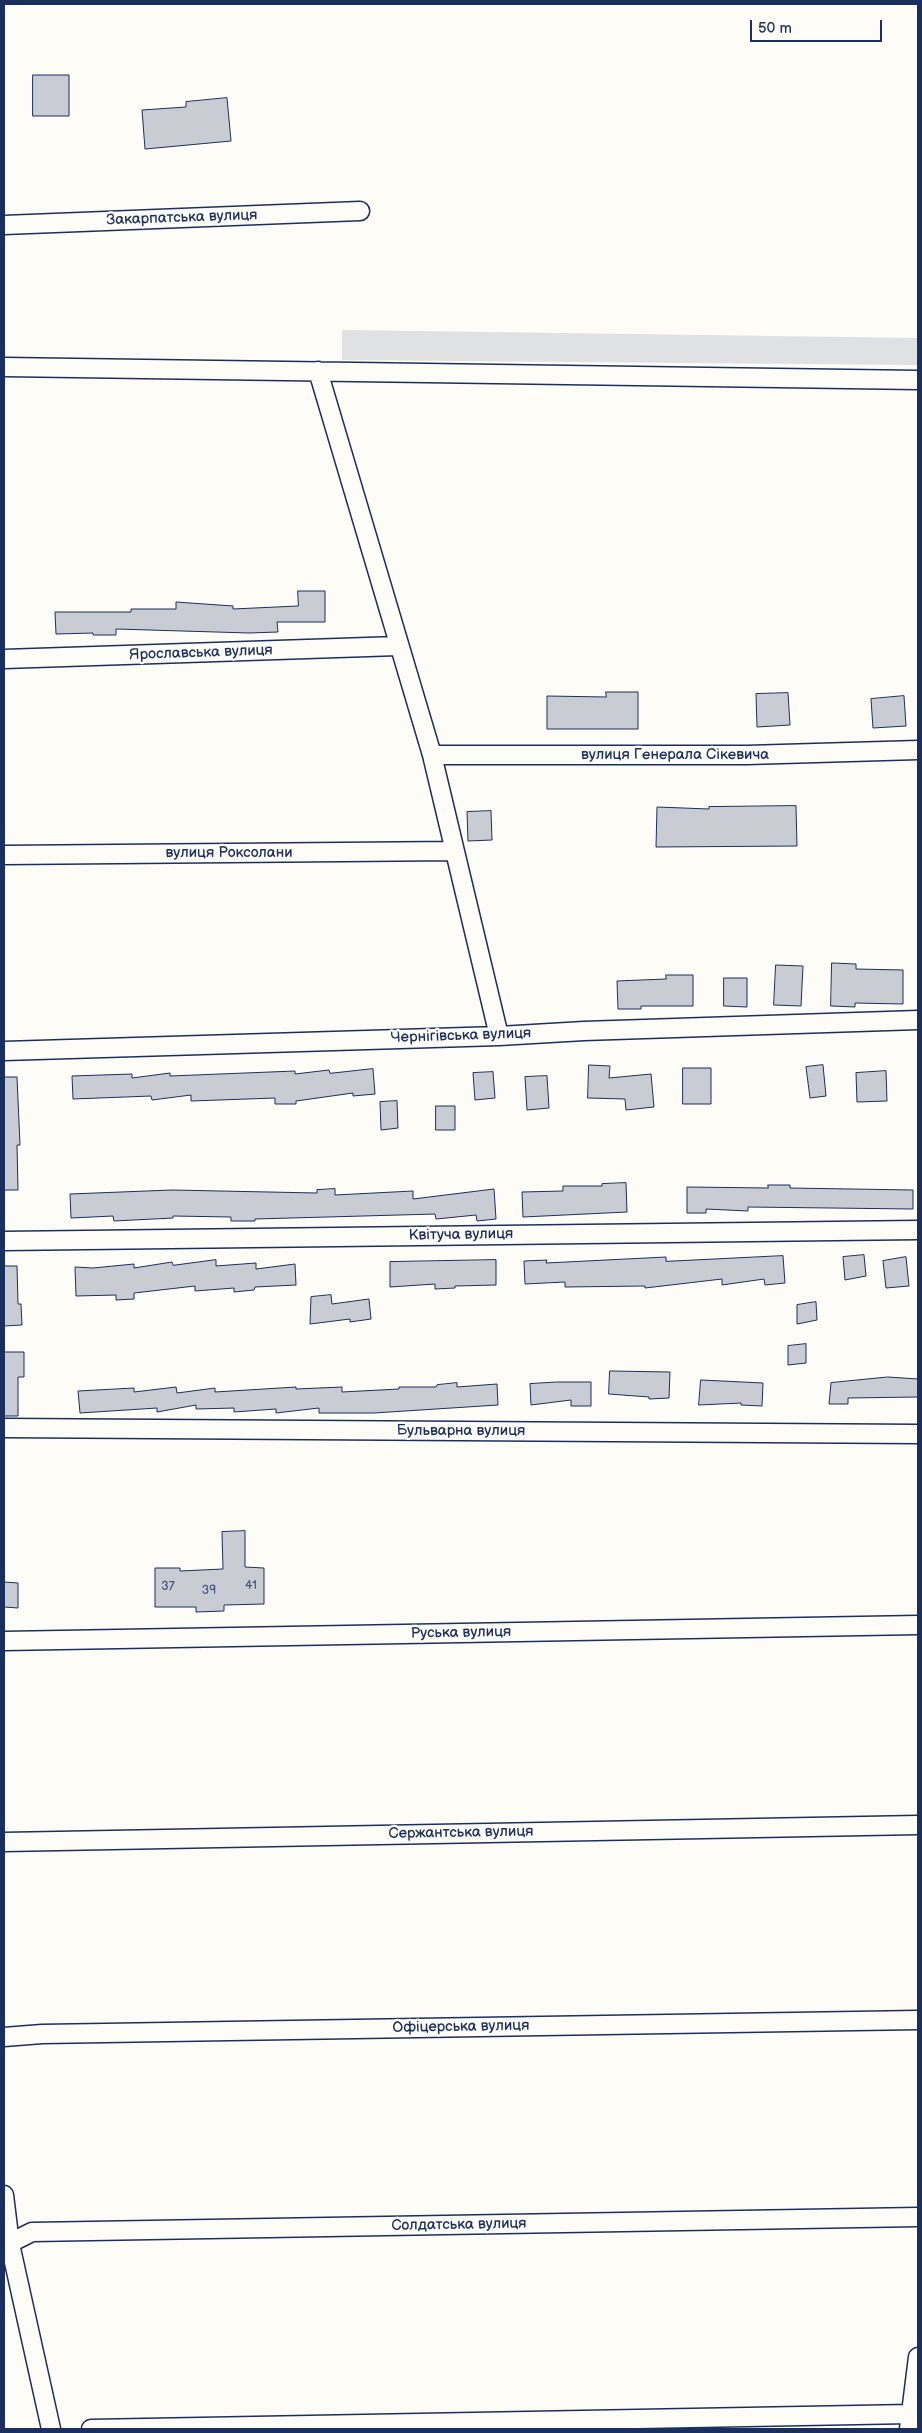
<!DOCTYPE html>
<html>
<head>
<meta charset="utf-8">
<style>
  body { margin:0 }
  #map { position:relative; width:922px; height:2433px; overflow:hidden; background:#fdfcf7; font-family:"Balsamiq Sans",sans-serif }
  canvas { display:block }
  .frame { position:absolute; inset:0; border:5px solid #1b2f5e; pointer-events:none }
  .scale { position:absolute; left:750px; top:20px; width:132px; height:22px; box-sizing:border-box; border:2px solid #1b2f5e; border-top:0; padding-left:6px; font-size:15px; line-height:18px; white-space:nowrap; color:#1b2f5e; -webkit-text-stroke:4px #fdfcf7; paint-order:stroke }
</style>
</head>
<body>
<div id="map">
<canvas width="922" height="2433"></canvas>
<div class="frame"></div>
<div class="scale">50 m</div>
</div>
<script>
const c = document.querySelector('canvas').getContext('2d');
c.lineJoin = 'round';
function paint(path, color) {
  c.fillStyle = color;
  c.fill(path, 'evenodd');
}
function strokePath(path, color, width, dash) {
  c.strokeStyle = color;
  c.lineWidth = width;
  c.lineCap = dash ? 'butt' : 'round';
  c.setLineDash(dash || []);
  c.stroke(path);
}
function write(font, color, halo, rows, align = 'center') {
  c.font = font + ' "Balsamiq Sans",sans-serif';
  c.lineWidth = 4.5;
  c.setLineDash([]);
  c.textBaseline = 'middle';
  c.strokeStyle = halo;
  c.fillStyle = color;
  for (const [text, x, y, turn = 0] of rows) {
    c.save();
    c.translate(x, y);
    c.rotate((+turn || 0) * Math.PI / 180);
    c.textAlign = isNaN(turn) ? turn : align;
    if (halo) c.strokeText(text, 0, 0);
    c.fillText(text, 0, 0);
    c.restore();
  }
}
paint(new Path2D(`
  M342,330l576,8v27l-576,-5z`), '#e0e1e3');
const building = new Path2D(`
  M33,75h36v41h-36z
  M227,98l4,43 -86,8 -3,-39 44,-3v-5z
  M298,591h27v31h-48l1,10 -29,1 -133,-4v6h-23v-2l-37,1 -1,-22h76v-3h45v-7l57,4v3l65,-3z
  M606,692h32v37h-91v-33l59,1z
  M788,693l2,32 -33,2 -1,-33z
  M904,696l2,30 -33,2 -2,-29z
  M796,806l1,40 -141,1 1,-40 52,2v-2z
  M491,811l1,29 -24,1 -1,-29z
  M832,963l24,1v5l47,1v34l-48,-1v4l-24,-1z
  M776,965l27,1 -2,40 -27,-1z
  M666,975h27v31h-52v3h-23l-1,-28 49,-2z
  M724,978h23v29l-23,-1z
  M589,1065l21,1 -1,12 42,-4 3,33 -28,3 -1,-11 -37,-1z
  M823,1065l3,31 -16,2 -4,-31z
  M683,1068h28v36h-28z
  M373,1069l2,25 -22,2v-3l-57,8v3h-21v-6l-84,3v-6l-39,5 -1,-4 -78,3 -1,-23 60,-2v4l38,-5v3l125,-5v3l34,-4 1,3z
  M886,1071l1,30 -30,1 -1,-29z
  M493,1072l2,26 -20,2 -2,-27z
  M547,1076l2,32 -22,2 -2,-33z
  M4,1077h13l3,68h-3l1,45h-14z
  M397,1101l1,27 -17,2 -1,-28z
  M436,1106h19v24h-19z
  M626,1183l1,29 -104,5 -1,-25 41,-1v-5h39v-2z
  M768,1185h22v3l123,2v19l-165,-2v4l-42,-2v4h-19v-26l81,1z
  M335,1189v6l78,-4v8l81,-10 2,30 -19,2 -1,-6 -40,4 -1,-5 -180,5v2h-24v-4l-58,-1v2l-59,3 -1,-5 -42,2 -1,-24 102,-4 145,3v-3z
  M864,1255l2,21 -21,4 -2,-23z
  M783,1256l2,27 -20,2 -1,-6 -42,6v-6l-77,9v-2l-80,1v-5l-40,2 -1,-23 23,-1 -1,3 120,-6v4z
  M906,1257l3,29 -23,2 -3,-27z
  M216,1260v6l40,-3v6l39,-5 1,21 -41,2 -1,3 -20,2v-4l-39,3v-5l-61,7v6l-18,1v-5l-40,1 -1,-29 18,1 41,-4v4l38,-6 1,3z
  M496,1260v25l-41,1v2l-20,1v-5l-45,3v-25z
  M4,1266h13l1,38h3l1,21 -18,1z
  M331,1295l1,9 37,-5 2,20 -21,3v-3l-40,5 1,-27z
  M816,1302l1,18 -20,4v-19z
  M806,1344v19l-18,2v-19z
  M4,1352h20v25h-6v39h-14z
  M610,1371l60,1 -1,26 -20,1v-2l-40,-3z
  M888,1377l30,2v18l-70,1v6h-19l2,-21z
  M701,1380l62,3 -1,23 -21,-1v-2l-42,2z
  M557,1382h34v24h-20v-6l-40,5 -1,-21z
  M457,1383v4l40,-3 1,21 -124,8h-55v-5l-43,5v-4l-42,3v-4l-38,1v-4l-39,7v-4l-77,5 -2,-22 56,-3v4l42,-5 1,6 38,-5v4l81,-5v2l46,-2v5l57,-3v-2h37l1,-2z
  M245,1531v36l19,1v36l-40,1v6l-28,1v-5h-41v-39h25v3l43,-2 -1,-37z
  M4,1582l14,1v25l-14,-1z`);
paint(building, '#c9ccd3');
strokePath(building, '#1b2f5e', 1);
const minor = new Path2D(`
  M4,225l356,-14
  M4,367l914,13
  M318,371l114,384 67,281
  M4,659l394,-13
  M432,755h315l171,-5
  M4,855l450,-4
  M4,1051l495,-15 85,-5 334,-11
  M4,1241l914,-11
  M4,1428l914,6
  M4,1641l914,-16
  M4,1842l914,-17
  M4,2037l38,-3 876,-14
  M4,2195l6,49 41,185
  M4,2246l28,-14 886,-15
  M91,2429l820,-15
  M909,2429l9,-72`);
strokePath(minor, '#1b2f5e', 21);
strokePath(minor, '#fdfcf7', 18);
write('12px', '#46567b', null, [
  ["41",251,1586],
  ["37",168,1587],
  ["39",209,1591]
]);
write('15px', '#1b2f5e', '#fdfcf7', [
  ["Закарпатська вулиця",182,218,-2],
  ["Ярославська вулиця",201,653,-2],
  ["вулиця Генерала Сікевича",675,755],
  ["вулиця Роксолани",229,853],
  ["Чернігівська вулиця",461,1036,-2],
  ["Квітуча вулиця",461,1235,-1],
  ["Бульварна вулиця",461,1431],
  ["Руська вулиця",461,1633,-1],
  ["Сержантська вулиця",461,1833,-1],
  ["Офіцерська вулиця",461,2027,-1],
  ["Солдатська вулиця",459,2225,-1]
]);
</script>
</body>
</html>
